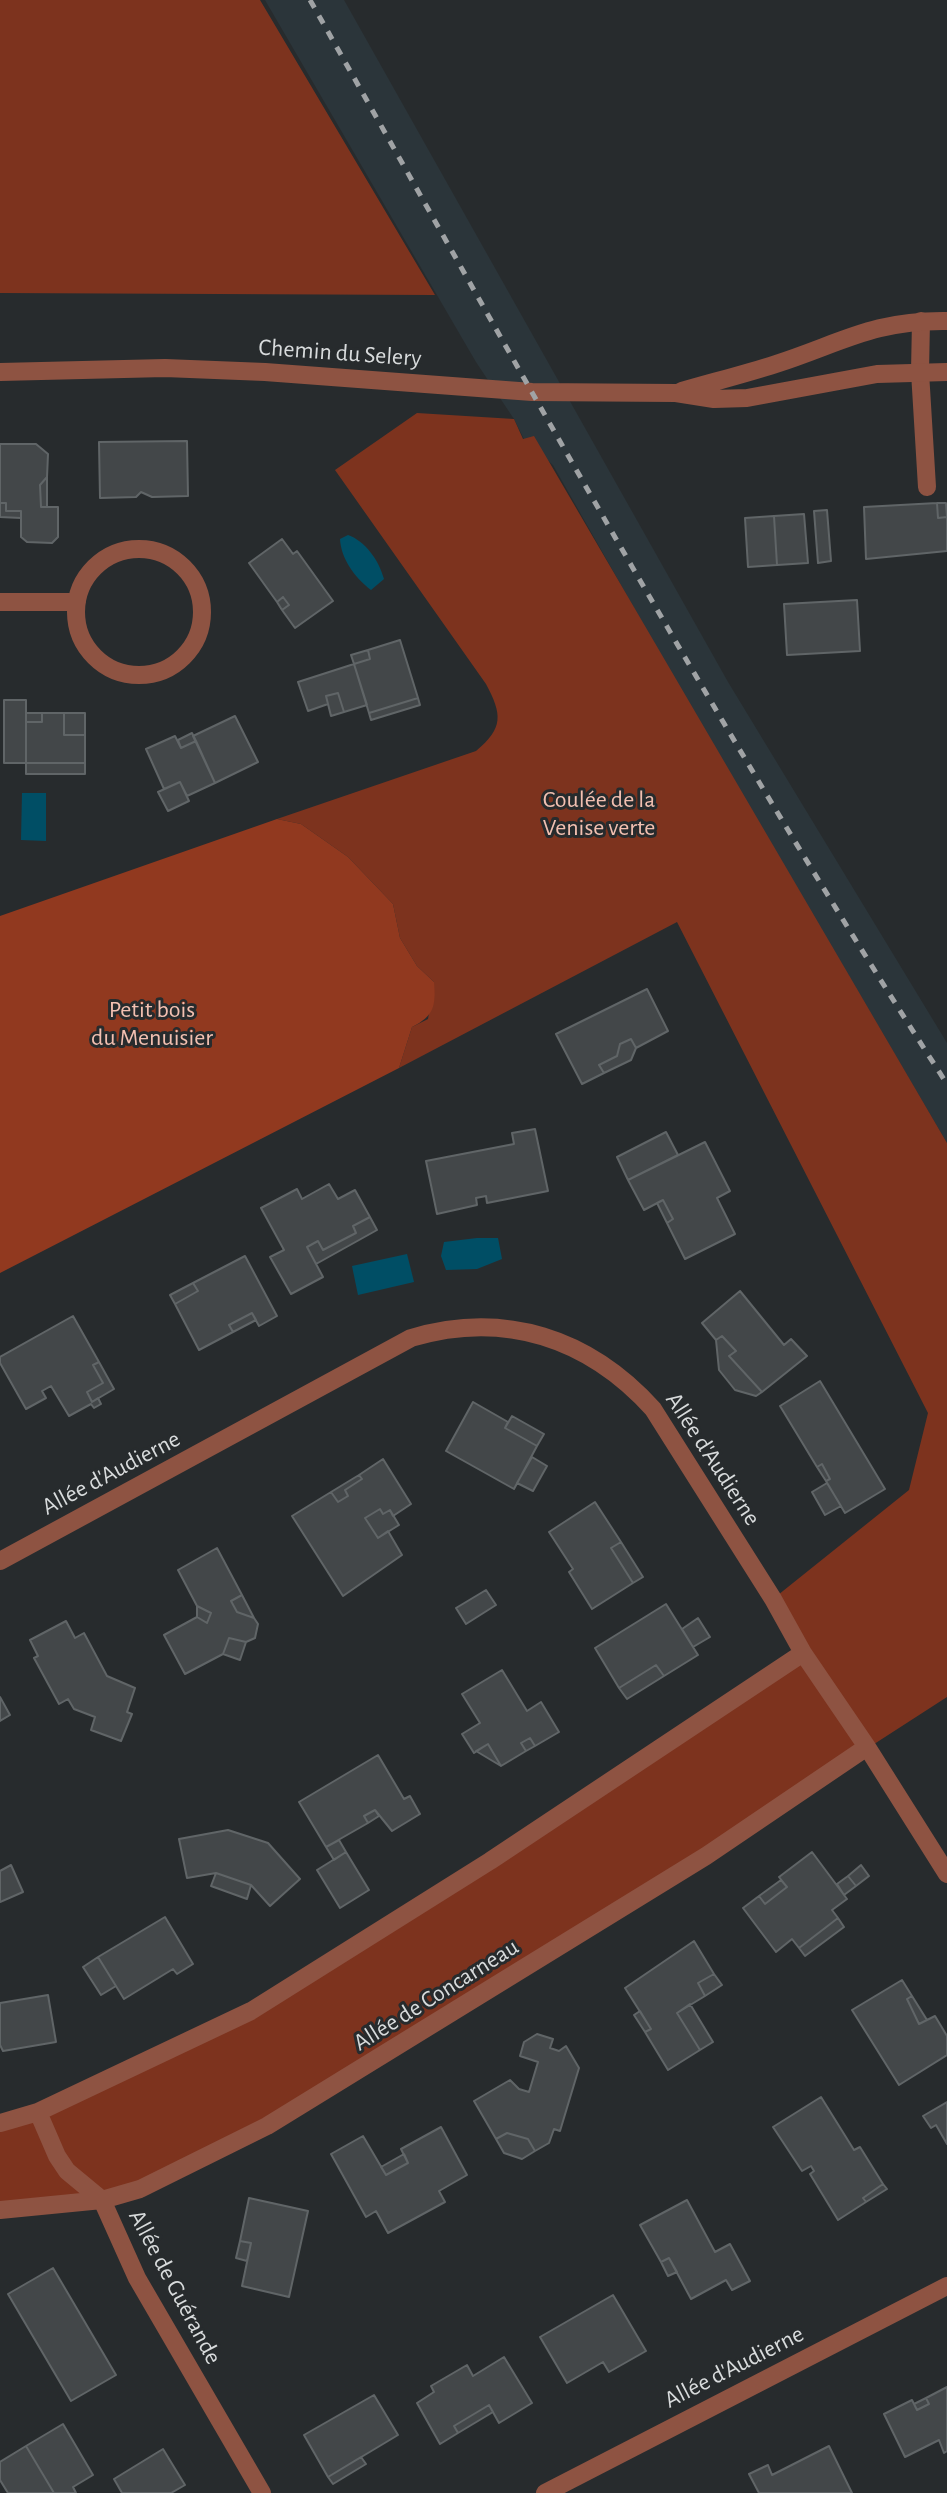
<!DOCTYPE html>
<html>
<head>
<meta charset="utf-8">
<style>
  body { margin:0 }
  canvas { display:block; background:#272b2d }
</style>
</head>
<body>
<canvas width="947" height="2493"></canvas>
<script>
const c = document.querySelector('canvas').getContext('2d');
c.lineJoin = 'round';
function paint(path, color) {
  c.fillStyle = color;
  c.fill(path, 'evenodd');
}
function strokePath(path, color, width, dash) {
  c.strokeStyle = color;
  c.lineWidth = width;
  c.lineCap = dash ? 'butt' : 'round';
  c.setLineDash(dash || []);
  c.stroke(path);
}
function write(font, color, halo, rows, align = 'center') {
  c.font = font + ' "Alegreya Sans",sans-serif';
  c.lineWidth = 6;
  c.setLineDash([]);
  c.textBaseline = 'middle';
  c.strokeStyle = halo;
  c.fillStyle = color;
  for (const [text, x, y, turn = 0] of rows) {
    c.save();
    c.translate(x, y);
    c.rotate((+turn || 0) * Math.PI / 180);
    c.textAlign = isNaN(turn) ? turn : align;
    if (halo) c.strokeText(text, 0, 0);
    c.fillText(text, 0, 0);
    c.restore();
  }
}
paint(new Path2D(`
  M265,0h79l384,682 219,361v100l-271,-461 -123,-217 -29,-26 -10,-20 -38,-57z`), '#2b353a');
paint(new Path2D(`
  M0,0h260l175,295 -435,-2z
  M417,413l97,6 9,20 11,-3 413,707v554l-457,295 -350,197 -140,21v-87l251,-112 552,-358 -30,-54 136,-109 19,-77 -251,-491 -278,146 13,-41 16,-8 6,-37 -17,-16 -17,-28 -7,-34 -45,-47 -47,-33 -24,-5 199,-68c28,-23 26,-37 10,-67l-151,-214z`), '#7d331e');
paint(new Path2D(`
  M277,819l24,5 47,33 45,47 7,34 17,28 17,16c2,24 0,34 -22,45l-13,41 -399,205v-357z`), '#91391f');
paint(new Path2D(`
  M348,535c17,6 31,25 36,44l-13,11c-17,-13 -30,-32 -31,-51z
  M22,793h24v48l-25,-1z
  M477,1238h21l4,21 -25,10 -31,1 -5,-14 3,-14z
  M407,1254l7,28 -56,13 -6,-29z`), '#004e65');
const building = new Path2D(`
  M187,441l1,55 -36,1 -11,-5 -5,5 -36,1 -1,-56z
  M0,444h36l12,10 -1,23 -7,8 1,22h17v30l-6,6 -25,-1 -6,-5v-26h-15v-8h-6z
  M47,477v30h-6l-1,-22z
  M0,503h6v8h15v7l-21,-1z
  M937,503l1,15 9,-1v34l-81,8 -2,-52z
  M937,503h9l1,14 -9,1z
  M827,510l4,51 -13,2 -4,-52z
  M804,514l4,49 -31,2 -3,-49z
  M774,516l3,49 -29,2 -3,-49z
  M282,539l11,15 4,-3 36,50 -38,27 -13,-18 7,-5 -6,-8 -6,5 -28,-39z
  M283,597l6,8 -7,5 -5,-8z
  M857,600l3,51 -73,4 -3,-51z
  M400,640l18,58 -49,15 -15,-49 16,-5 -2,-9z
  M368,650l2,9 -16,5 -3,-9z
  M354,664l13,41 -23,7 -6,-19 -12,3 2,8 -20,7 -10,-29z
  M338,693l6,19 -13,4 -5,-20z
  M418,698l2,7 -49,15 -2,-7z
  M4,700h22v63h-22z
  M26,713h16v9h-16z
  M42,713h22v22h21v28h-59v-41h16z
  M64,713h21v22h-21z
  M235,716l23,46 -43,21 -22,-47z
  M192,733l4,8 -15,7 -3,-8z
  M175,736l6,12 15,-7 19,42 -28,13 -7,-14 -16,7 -18,-40z
  M26,763h59v11h-59z
  M180,782l9,19 -21,10 -10,-19z
  M647,989l21,42 -32,17 -5,-9 -11,5 -3,12 -18,9 5,8 -22,11 -26,-50z
  M631,1039l5,9 -5,12 -27,13 -5,-8 18,-9 3,-12z
  M535,1129l13,62 -61,12 -1,-7 -10,2 1,7 -40,9 -11,-53 88,-17 -2,-11z
  M666,1132l12,23 -50,25 -11,-23z
  M705,1142l25,49 -13,7 18,36 -50,25 -18,-36 6,-4 -10,-19 -19,10 -16,-30z
  M329,1184l9,15 17,-9 15,27 -17,9 3,7 -33,17 -5,-9 -11,6 16,30 -32,17 -21,-37 14,-7 -23,-42 36,-19 5,10z
  M663,1200l10,19 -6,4 -10,-20z
  M370,1217l7,13 -61,34 -9,-17 11,-6 5,9 33,-17 -3,-7z
  M245,1256l32,60 -18,10 -7,-13 -23,12 4,7 -34,18 -24,-46 23,-13 -5,-8z
  M193,1283l5,8 -23,13 -5,-9z
  M740,1291l44,54 7,-6 16,17 -45,36 -33,-36 7,-5 -14,-15 -6,4 -14,-17z
  M252,1313l4,7 -23,12 -4,-7z
  M73,1316l26,46 -6,3 10,18 -16,9 5,10 6,-4 3,6 -7,4 -3,-4 -22,12 -18,-30 -9,5 4,7 -20,11 -26,-46v-6z
  M722,1336l14,15 -7,5 33,36 -6,4 -21,-6 -16,-20 -3,-30z
  M99,1362l15,27 -22,13 -5,-10 16,-9 -10,-18z
  M820,1381l65,108 -40,24 -19,-32 4,-2 -8,-15 -5,3 -37,-61z
  M473,1402l35,20 -3,6 32,18 -23,43 -68,-38z
  M512,1416l32,18 -7,12 -32,-18z
  M532,1457l15,9 -14,25 -16,-8z
  M383,1459l28,45 -18,12 -3,-6 -7,4 -3,-5 -15,9 13,20 10,-7 14,24 -59,41 -51,-80 39,-24 7,10 10,-6 -3,-6 17,-11 -3,-4z
  M822,1464l8,15 -4,2 -9,-14z
  M359,1475l3,4 -17,11 3,6 -10,6 -7,-10z
  M827,1483l14,23 -16,9 -13,-23z
  M595,1502l26,40 -10,6 22,35 -41,26 -23,-37 4,-3 -24,-37z
  M380,1509l3,5 7,-4 9,15 -21,13 -13,-20z
  M621,1542l22,35 -10,6 -22,-35z
  M217,1548l25,47 -11,6 6,11 17,6 4,6 -3,14 -9,4 -17,-4 -6,16 -38,20 -21,-39 33,-18 10,6 4,-10 -14,-7 -19,-36z
  M486,1590l10,15 -30,19 -10,-16z
  M242,1595l12,23 -17,-6 -6,-11z
  M666,1604l32,51 -34,21 -8,-11 -37,23 -24,-40z
  M197,1606l14,7 -4,10 -10,-6z
  M698,1618l12,19 -17,10 -11,-18z
  M66,1621l9,17 9,-5 23,43 28,12 -8,24 5,2 -11,27 -30,-11 4,-13 -21,-8 -6,-10 -9,5 -25,-46 4,-2 -8,-16z
  M229,1638l17,4 -6,18 -17,-6z
  M656,1665l8,11 -37,23 -8,-11z
  M502,1670l25,41 14,-9 18,30 -24,14 -5,-8 -9,5 5,8 -25,15 -13,-22 -14,9 -12,-19 18,-11 -18,-29z
  M0,1697l10,18 -10,6z
  M530,1738l5,8 -9,5 -5,-8z
  M488,1744l13,22 -25,-15z
  M378,1755l26,44 6,-3 10,18 -28,17 -17,-21 -11,6 4,7 -42,24 -27,-45z
  M375,1810l4,6 -11,7 -4,-7z
  M228,1830l40,13 32,36 -30,27 -19,-21 -35,-12 -29,5 -8,-39z
  M339,1840l7,12 -12,8 -8,-13z
  M346,1852l23,38 -29,18 -23,-38z
  M812,1852l35,47 -15,11 6,8 -39,30 -7,-9 -16,13 -33,-44 16,-12 6,8 22,-17 -8,-10z
  M11,1865l12,27 -23,10v-31z
  M861,1865l8,11 -13,10 -8,-10z
  M216,1873l35,12 -4,14 -36,-13z
  M848,1876l8,10 -12,9 -7,-11z
  M781,1880l6,7 -22,17 -6,-8z
  M165,1917l28,47 -16,10 -4,-5 -49,30 -26,-42z
  M838,1918l6,9 -39,29 -6,-8z
  M694,1941l20,33 -16,9 7,13 -28,17 23,37 -32,20 -23,-38 6,-3 -26,-41z
  M98,1957l18,29 -15,9 -18,-28z
  M714,1974l8,11 -17,11 -7,-13z
  M902,1980l10,16 -5,3 12,25 16,-8 12,20v19l-48,30 -47,-75z
  M48,1995l8,47 -53,9 -3,-6v-42z
  M912,1996l15,24 -8,4 -12,-25z
  M690,2004l23,38 -13,8 -23,-37z
  M640,2011l11,18 -6,3 -11,-17z
  M537,2034l16,5 -3,9 9,3 7,-5 13,22 -19,63 -6,-2 -5,14 -14,8 -7,-12 -21,-6 -11,6 -22,-38 36,-21 9,9 10,3 9,-30 -18,-6 4,-14z
  M821,2097l33,53 6,-3 23,37 -20,14 3,4 -28,18 -28,-46 4,-3 -3,-5 -9,5 -29,-44z
  M947,2102v42l-11,-19 -5,3 -8,-12z
  M441,2127l26,48 -28,16 6,11 -57,31 -12,-22 -10,6 -35,-63 32,-18 23,39 22,-12 -7,-14z
  M507,2133l21,6 7,12 -13,8 -18,-6 -8,-14z
  M404,2154l4,9 -22,12 -5,-8z
  M883,2184l4,5 -21,13 -3,-4z
  M249,2198l59,13 -19,86 -47,-11 9,-43 -11,-2z
  M687,2200l28,52 15,-8 20,37 -18,9 -6,-10 -35,19 -22,-41 -8,4 -21,-37z
  M240,2241l11,2 -4,18 -11,-3z
  M669,2258l8,14 -9,4 -7,-14z
  M53,2268l63,107 -45,26 -63,-107z
  M613,2295l33,56 -37,21 -6,-10 -36,21 -27,-46z
  M504,2357l28,46 -33,20 -10,-18 -35,21 4,7 -18,11 -23,-41 17,-11 -3,-6 36,-21 6,11z
  M947,2387v64l-3,2 -5,-13 -34,17 -21,-43 28,-14 5,10 12,-6 -3,-6z
  M374,2395l24,40 -70,42 -24,-42z
  M926,2398l3,6 -12,6 -3,-6z
  M489,2405l4,7 -35,21 -4,-7z
  M63,2424l30,51 -20,12 3,6h-22l-28,-47z
  M26,2446l28,47h-46l-8,-13v-18z
  M829,2446l23,47h-93l-10,-19 19,-9 4,10z
  M163,2449l22,36 -14,8h-49l-8,-14z
  M361,2457l5,7 -33,20 -5,-7z`);
paint(building, '#434749');
strokePath(building, '#606567', 2);
strokePath(new Path2D(`
  M921,321l-1,51 7,115`), '#8e5342', 18);
strokePath(new Path2D(`
  M0,372l165,-4 100,4 267,20 144,1 38,6 33,-1 130,-24 70,-2
  M682,391c31,-9 63,-17 94,-27 65,-21 98,-44 171,-43
  M76 612a63 63 0 1 1 126 0a63 63 0 1 1-126 0Z
  M0,602h77
  M0,1561l411,-223c93,-28 178,0 242,71l120,190 30,54 64,94 80,127
  M38,2112l19,44 10,15 35,29 35,78 125,215
  M0,2123l38,-11 213,-101 239,-150 313,-208
  M0,2210l102,-10 38,-11 127,-63 439,-270 161,-109
  M545,2493l402,-207`), '#8e5342', 18);
strokePath(new Path2D(`
  M310,0c207,365 409,732 637,1084`), '#a0a3a5', 5, [9, 9]);
write('24px', '#d8dbdc', '#272b2d', [
  ["Chemin du Selery",340,353,4],
  ["Allée d'Audierne",713,1459,57],
  ["Allée d'Audierne",111,1473,-28],
  ["Allée de Concarneau",436,1995,-32],
  ["Allée de Guérande",175,2287,62],
  ["Allée d'Audierne",734,2367,-27]
]);
write('24px', '#f3c0b1', '#272b2d', [
  ["Coulée de la",599,800],
  ["Venise verte",599,828],
  ["Petit bois",152,1010],
  ["du Menuisier",152,1038]
]);
</script>
</body>
</html>
